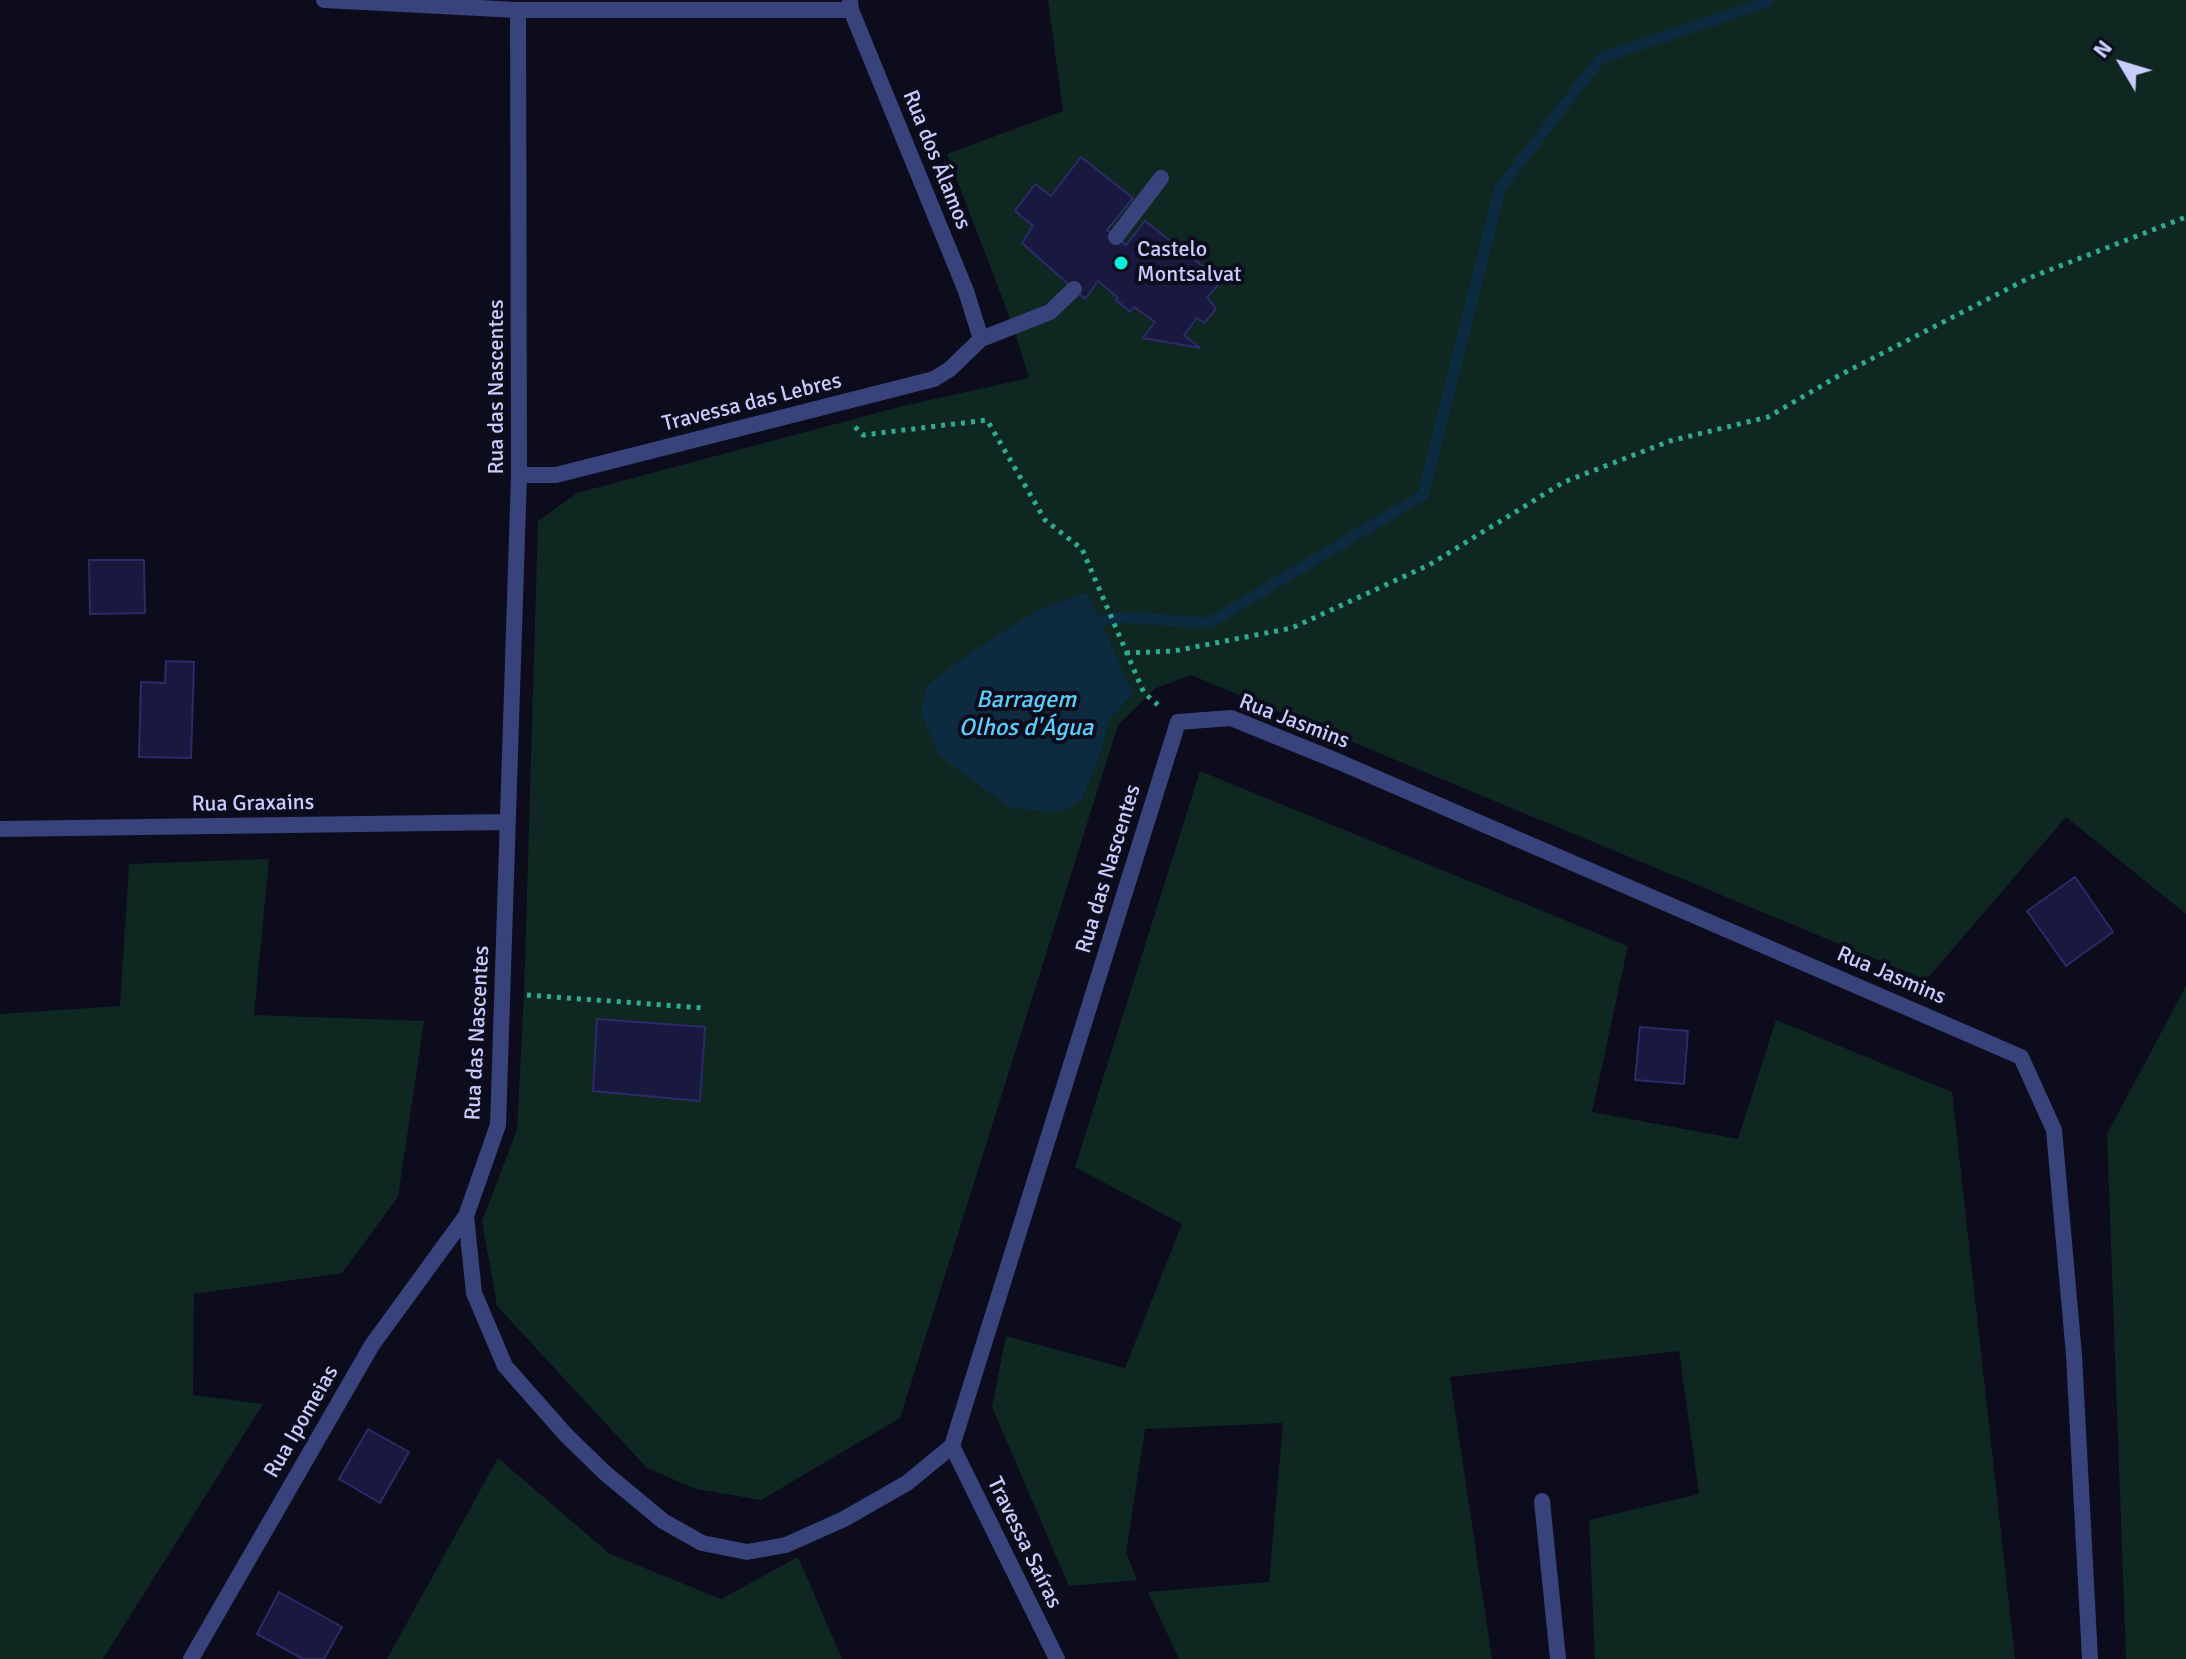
<!DOCTYPE html>
<html>
<head>
<meta charset="utf-8">
<style>
  body { margin:0 }
  #map { position:relative; width:2186px; height:1659px; overflow:hidden; background:#0c0c1d; font-family:Signika,sans-serif }
  canvas { display:block }
  .north { position:absolute; left:2082px; top:24px; width:80px; height:80px; -webkit-text-stroke:6px #0c0c1d; paint-order:stroke; rotate:308deg; font-size:22px; font-weight:700; line-height:32px; text-align:center; color:#c9cdfe }
  .north::after { content:''; display:block; margin:auto; width:28px; height:36px; background:#c9cdfe; clip-path:polygon(50% 0,100% 100%,50% 72%,0 100%) }
</style>
</head>
<body>
<div id="map">
<canvas width="2186" height="1659"></canvas>
<div class="north">N</div>
</div>
<script>
const c = document.querySelector('canvas').getContext('2d');
c.lineJoin = 'round';
function paint(path, color) {
  c.fillStyle = color;
  c.fill(path, 'evenodd');
}
function strokePath(path, color, width, dash) {
  c.strokeStyle = color;
  c.lineWidth = width;
  c.lineCap = dash ? 'butt' : 'round';
  c.setLineDash(dash || []);
  c.stroke(path);
}
function write(font, color, halo, rows, align = 'center') {
  c.font = font + ' Signika,sans-serif';
  c.lineWidth = 8;
  c.setLineDash([]);
  c.textBaseline = 'middle';
  c.strokeStyle = halo;
  c.fillStyle = color;
  for (const [text, x, y, turn = 0] of rows) {
    c.save();
    c.translate(x, y);
    c.rotate((+turn || 0) * Math.PI / 180);
    c.textAlign = isNaN(turn) ? turn : align;
    if (halo) c.strokeText(text, 0, 0);
    c.fillText(text, 0, 0);
    c.restore();
  }
}
paint(new Path2D(`
  M1048,0h1138v914l-120,-97 -140,163 -735,-305 -35,13 -38,37 -218,693 -139,82 -65,-11 -49,-21 -150,-162 -15,-85 35,-91 7,-135 14,-474 39,-28 326,-87 126,-28 -16,-52 -66,-172 116,-43zM1087,592l45,102 -22,25 -12,43 -16,37 -46,-188z
  M1200,771l428,175 -36,166 146,27 38,-119 176,72 63,567h-420l-6,-139 110,-26 -20,-143 -229,26 42,282h-313l-31,-67 121,-10 14,-159 -138,6 -19,123 11,28 -68,6 -77,-179 14,-71 119,32 57,-144 -107,-57z
  M269,859l-15,156 170,6 -26,176 -56,76 -148,21 -1,101 70,9 -160,255h-103v-645l120,-8 9,-142z
  M2186,986v673h-60l-19,-525z
  M498,1458l112,96 111,45 77,-42 44,102h-455z`), '#0f2721');
paint(new Path2D(`
  M1087,592l46,102 -23,25 -12,43 -16,37 -22,14 -51,-6 -69,-51 -19,-43 5,-27 38,-29 72,-46z`), '#0c2b41');
strokePath(new Path2D(`
  M1098,621l22,-4 89,6 214,-128 77,-307 101,-130 164,-55 3,-3`), '#0c2b41', 11);
const building = new Path2D(`
  M1081,157l52,41 -26,32 19,15 19,-24 77,60 -15,16 9,12 -12,14 -7,-5 -13,17 16,13 -57,-10 12,-16 -21,-15 -4,5 -14,-12 2,-2 -20,-17 -13,18 -63,-56 11,-17 -18,-15 20,-27 16,12z
  M89,560h55l1,53 -55,1z
  M166,661l28,1 -3,96 -52,-1 2,-75 24,1z
  M2075,877l38,55 -47,34 -39,-55z
  M597,1019l108,8 -5,74 -107,-10z
  M1640,1027l48,4 -4,53 -49,-4z
  M368,1429l41,23 -29,51 -41,-24z
  M279,1592l63,35 -18,32h-21l-46,-25z`);
paint(building, '#19183e');
strokePath(building, '#2b2b69', 2);
strokePath(new Path2D(`
  M855,427l8,8 124,-15 58,100 37,29 62,144 14,12
  M1126,653l48,-2 118,-23 137,-63 135,-83 106,-41 98,-24 72,-42 189,-97 157,-61
  M527,995l178,13`), '#2fac8c', 5, [4, 6]);
strokePath(new Path2D(`
  M1116,237l45,-59
  M981,339l69,-27 24,-23`), '#38427b', 16);
strokePath(new Path2D(`
  M324,0l194,10h333
  M518,10l1,465 -21,650 -32,91 8,77 31,73 61,69 39,38 58,48 39,22 45,9 39,-7 58,-26 63,-36 45,-37 226,-724 53,-4 106,43 684,296 33,73 20,225 16,304
  M519,475h37l378,-96 16,-10 31,-30 -15,-48 -115,-281 -1,-10
  M0,829l507,-7
  M952,1446l105,213
  M1542,1501l16,158
  M191,1659l181,-314 94,-129`), '#38427b', 16);
for (const [x, y, r, color] of [
  [1121,263,8,"#04efd8"]
]) {
  const dot = new Path2D();
  dot.arc(x, y, r, 0, 2 * Math.PI);
  c.fillStyle = color;
  c.fill(dot);
  strokePath(dot, '#0c0c1d', 3);
}
write('22px', '#c9cdfe', '#0c0c1d', [
  ["Rua dos Álamos",936,160,68],
  ["Rua das Nascentes",497,387,-90],
  ["Travessa das Lebres",752,403,-14],
  ["Rua Jasmins",1294,722,21],
  ["Rua Graxains",253,804,-1],
  ["Rua das Nascentes",1109,869,-73],
  ["Rua Jasmins",1891,976,23],
  ["Rua das Nascentes",478,1033,-87],
  ["Rua Ipomeias",302,1422,-60],
  ["Travessa Saíras",1024,1543,64]
]);
write('22px', '#c9cdfe', '#0c0c1d', [
  ["Castelo",1137,250],
  ["Montsalvat",1137,275]
], 'left');
write('italic 24px', '#59d0fc', '#0c0c1d', [
  ["Barragem",1026,701],
  ["Olhos d'Água",1026,729]
]);
</script>
</body>
</html>
